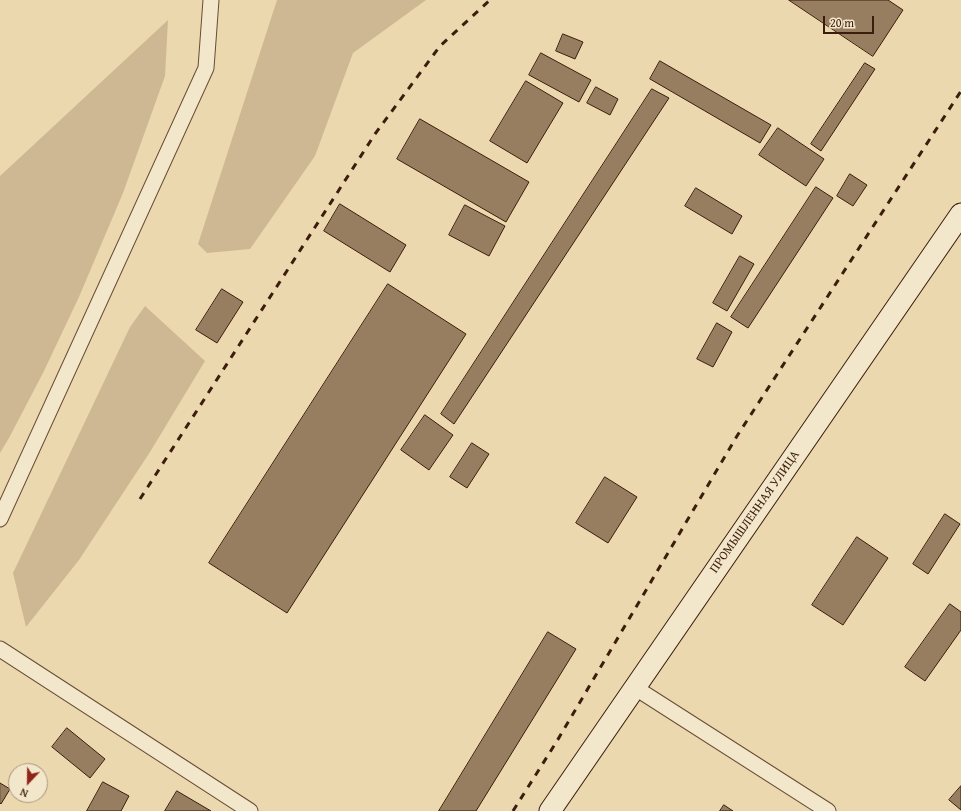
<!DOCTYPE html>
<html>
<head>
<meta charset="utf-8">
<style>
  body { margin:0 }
  #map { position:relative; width:961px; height:811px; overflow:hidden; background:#ebd8af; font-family:"Gentium Book Plus",serif }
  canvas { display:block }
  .north { position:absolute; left:8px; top:763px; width:40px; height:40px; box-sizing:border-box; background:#f2e6cb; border:1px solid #a9967e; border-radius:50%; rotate:202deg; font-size:11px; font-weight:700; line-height:16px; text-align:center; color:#3c1d0b }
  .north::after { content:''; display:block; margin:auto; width:14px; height:18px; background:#8f2418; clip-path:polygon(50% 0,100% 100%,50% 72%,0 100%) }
  .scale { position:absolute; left:823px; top:16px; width:51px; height:18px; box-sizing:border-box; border:2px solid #3c1d0b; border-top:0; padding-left:5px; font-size:12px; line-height:14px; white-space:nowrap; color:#3c1d0b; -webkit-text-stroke:3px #f2e6cb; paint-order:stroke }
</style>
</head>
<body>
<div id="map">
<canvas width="961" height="811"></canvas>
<div class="north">N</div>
<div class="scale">20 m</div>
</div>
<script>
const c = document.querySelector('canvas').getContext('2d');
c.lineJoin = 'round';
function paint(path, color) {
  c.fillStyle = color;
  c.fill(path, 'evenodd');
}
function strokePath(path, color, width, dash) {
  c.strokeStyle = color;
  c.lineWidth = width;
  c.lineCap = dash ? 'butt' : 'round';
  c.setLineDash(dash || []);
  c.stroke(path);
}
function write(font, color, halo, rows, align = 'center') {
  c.font = font + ' "Gentium Book Plus",serif';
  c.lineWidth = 3;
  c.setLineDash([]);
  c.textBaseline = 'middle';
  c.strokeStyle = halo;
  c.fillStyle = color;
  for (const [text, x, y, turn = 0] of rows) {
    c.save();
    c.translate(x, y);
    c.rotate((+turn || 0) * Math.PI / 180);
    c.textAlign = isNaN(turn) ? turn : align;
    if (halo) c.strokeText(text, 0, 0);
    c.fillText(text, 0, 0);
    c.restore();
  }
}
paint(new Path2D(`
  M277,0h149l-73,53 -38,103 -65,93 -43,4 -9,-9z
  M168,20l-3,56 -42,117 -44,104 -36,76 -34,65 -9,15v-277z
  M145,306l60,55 -55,91 -71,108 -53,67 -13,-54 117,-246z`), '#cdb893');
const building = new Path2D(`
  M789,0h99l15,10 -30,46z
  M563,34l20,8 -8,17 -19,-8z
  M541,53l50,27 -12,22 -50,-27z
  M660,61l111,64 -11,18 -110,-64z
  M865,63l10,6 -54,82 -10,-7z
  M526,81l37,22 -36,60 -37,-22z
  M596,87l22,12 -8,16 -23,-12z
  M652,89l17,9 -215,326 -13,-10z
  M420,119l109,63 -23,40 -109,-63z
  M778,128l46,31 -18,27 -47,-31z
  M850,174l17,11 -14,21 -16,-10z
  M816,187l17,11 -85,130 -17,-11z
  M696,188l46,28 -10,18 -47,-28z
  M340,204l66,41 -16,27 -66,-41z
  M465,205l40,21 -16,30 -40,-21z
  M740,256l14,8 -27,47 -14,-8z
  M388,284l78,50 -179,279 -78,-50z
  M222,289l21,13 -26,41 -21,-13z
  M717,323l15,9 -19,35 -16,-8z
  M425,415l28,20 -24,35 -28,-20z
  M472,443l17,11 -22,34 -17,-11z
  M605,477l32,20 -29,46 -32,-20z
  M945,514l15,10 -32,50 -15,-10z
  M857,537l31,21 -45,67 -31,-20z
  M950,604l11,8v18l-36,51 -20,-14z
  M548,632l28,17 -100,162h-37z
  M67,728l38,31 -15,19 -38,-31z
  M103,782l26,14 -8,15h-34z
  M0,783l10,6 -9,15 -1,-1z
  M961,786v24l-12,-10z
  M177,791l34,20h-46z
  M724,805l9,6h-13z`);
paint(building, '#977e60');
strokePath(building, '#3c1d0b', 1);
const minor = new Path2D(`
  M0,519l206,-451 5,-68
  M0,649l250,162
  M634,687l194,124`);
const secondary = new Path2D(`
  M550,811l411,-597`);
strokePath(minor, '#684c34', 17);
strokePath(secondary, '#3c1d0b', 23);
strokePath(minor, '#f2e6cb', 15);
strokePath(secondary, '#f2e6cb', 21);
strokePath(new Path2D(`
  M140,499l235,-365 65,-88 50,-46
  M513,811l44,-70 180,-305 224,-345`), '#3c1d0b', 3, [7, 7]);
write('13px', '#3c1d0b', '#f2e6cb', [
  ["ПРОМЫШЛЕННАЯ УЛИЦА",755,512,-55]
]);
</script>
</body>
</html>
